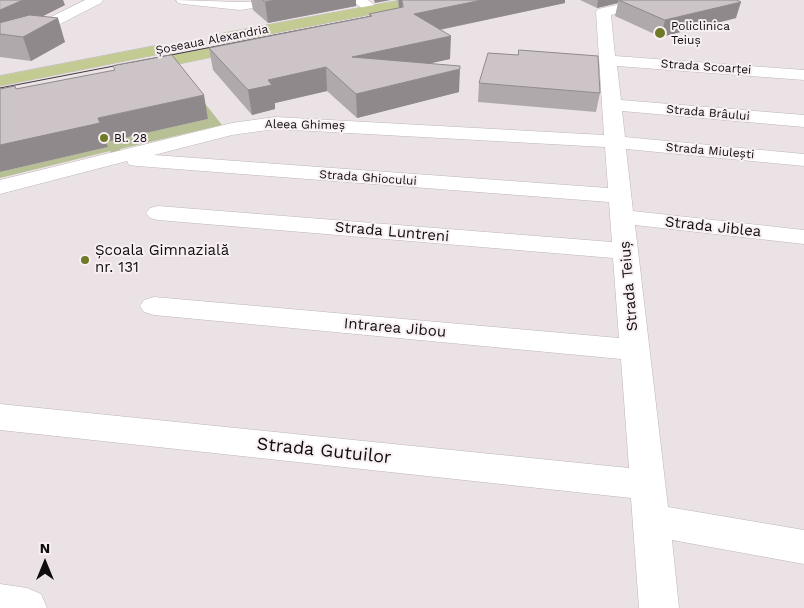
<!DOCTYPE html>
<html>
<head>
<meta charset="utf-8">
<style>
  body { margin:0 }
  #map { position:relative; width:804px; height:608px; overflow:hidden; background:#ebe2e5; font-family:"Work Sans",sans-serif }
  canvas { display:block }
  .north { position:absolute; left:20px; top:538px; width:50px; height:50px; -webkit-text-stroke:4px #f8eff3; paint-order:stroke; rotate:0deg; font-size:14px; font-weight:700; line-height:20px; text-align:center; color:#0f0c0d }
  .north::after { content:''; display:block; margin:auto; width:18px; height:22px; background:#0f0c0d; clip-path:polygon(50% 0,100% 100%,50% 72%,0 100%) }
</style>
</head>
<body>
<div id="map">
<canvas width="804" height="608"></canvas>
<div class="north">N</div>
</div>
<script>
const c = document.querySelector('canvas').getContext('2d');
c.lineJoin = 'round';
function paint(path, color) {
  c.fillStyle = color;
  c.fill(path, 'evenodd');
}
function strokePath(path, color, width, dash) {
  c.strokeStyle = color;
  c.lineWidth = width;
  c.lineCap = dash ? 'butt' : 'round';
  c.setLineDash(dash || []);
  c.stroke(path);
}
function write(font, color, halo, rows, align = 'center') {
  c.font = font + ' "Work Sans",sans-serif';
  c.lineWidth = 4;
  c.setLineDash([]);
  c.textBaseline = 'middle';
  c.strokeStyle = halo;
  c.fillStyle = color;
  for (const [text, x, y, turn = 0] of rows) {
    c.save();
    c.translate(x, y);
    c.rotate((+turn || 0) * Math.PI / 180);
    c.textAlign = isNaN(turn) ? turn : align;
    if (halo) c.strokeText(text, 0, 0);
    c.fillText(text, 0, 0);
    c.restore();
  }
}
paint(new Path2D(`
  M203,101l19,24 -102,24 3,5 -10,3 -3,-6 -110,27v-6l107,-25 -2,-5 103,-23z`), '#b7bf94');
const street = new Path2D(`
  M85,0h18l-2,3 -68,35 -33,9v-10l21,-5z
  M176,0l64,2 46,-2 -2,3 -5,1 -39,6 -57,-6 -5,-1z
  M351,0h17l12,10 -2,3h-10z
  M624,0h19l4,4 -2,3 -34,8 4,41 189,14v10l-187,-14 4,34 183,15v12l-182,-16 3,26 179,17v12l-178,-17 7,62 171,19v14l-169,-19 33,282 136,23v34l-132,-24 7,68h-40l-8,-110 -631,-68v-26l629,64 -8,-109 -467,-44 -10,-3 -4,-6 4,-6 10,-3 465,41 -6,-80 -455,-38 -8,-2 -4,-5 4,-5 8,-2 454,36 -3,-40 -472,-36 -8,-1 -2,-4 -127,33v-14l232,-57 43,-6 329,18 -8,-123 2,-3 28,-6zM275,129l330,18 3,41 -454,-33 78,-20z
  M0,584l27,4 14,6 6,14h-47z`);
const primary = new Path2D(`
  M401,0h30l-2,3 -5,1 -200,39 -6,-2 -2,-3 2,-3 6,-2z
  M246,41l6,2 2,3 -2,3 -113,23 -6,-1 -3,-4 3,-4 6,-1z
  M159,45l6,2 2,3 -2,3 -165,33v-10z`);
strokePath(street, '#bdb5b8', 1);
strokePath(primary, '#c1c0c0', 1);
paint(street, '#fff');
paint(primary, '#c3cb92');
strokePath(new Path2D(`
  M0,88l383,-74`), '#3d393a', 1);
paint(new Path2D(`
  M0,0l65,5 -23,11 23,26 -34,19 -31,-4z
  M251,0h105v6l-88,17 -15,-13z
  M397,0h168v3l-125,27 10,29 -21,4 30,29 -102,26 -30,-27 -52,12v6l-23,6 -39,-45 -4,-22 160,-31v-3l30,-6z
  M580,0h157l-1,18 -75,19 -46,-21 3,-13 -21,5z
  M479,83l121,10 -4,19 -118,-10z`), '#b0a9ac');
paint(new Path2D(`
  M23,0h40l2,5 -55,28 -10,1v-24z
  M276,0h80v6l-88,17 -3,-21z
  M374,0h17l-16,3z
  M399,0h46h-43v8l-3,1z
  M482,0h83v3l-151,32v-21z
  M598,0h20v3l-21,5z
  M741,2l-5,16 -75,19 4,-17z
  M58,18l7,24 -34,19 -8,-24z
  M451,36l-1,23 -97,22 -1,-24z
  M326,67l1,24 -52,12v6l-23,6 -4,-25 20,-10z
  M460,69l-1,23 -102,26 -1,-24z
  M204,95l4,24 -102,23 2,5 -108,25v-27l98,-27z`), '#90898c');
const building = new Path2D(`
  M0,0h23l-23,10z
  M263,0h13l-11,2z
  M402,0h80l-68,14 37,22 -99,21 108,9v3l-104,25 -30,-27 -58,13 4,5 -24,5 -39,-42 163,-32 -3,-2 34,-7z
  M619,0h118l4,2 -76,18z
  M30,15l28,3 -35,19 -23,-3v-11z
  M519,50l79,6 2,37 -121,-10 9,-30 30,2z
  M172,55l32,40 -106,23 2,5 -100,22v-56l15,-3 1,3 99,-19 -2,-4z`);
paint(building, '#cdc4c8');
strokePath(building, '#90898c', 1);
for (const [x, y, r, color] of [
  [660,33,6,"#6f7a26"],
  [104,138,5,"#6f7a26"],
  [85,260,5,"#6f7a26"]
]) {
  const dot = new Path2D();
  dot.arc(x, y, r, 0, 2 * Math.PI);
  c.fillStyle = color;
  c.fill(dot);
  strokePath(dot, '#f8eff3', 2);
}
write('12px', '#0f0c0d', '#f8eff3', [
  ["Policlinica",671,26],
  ["Teiuș",671,40],
  ["Bl. 28",114,138]
], 'left');
write('12px', '#0f0c0d', '#f8eff3', [
  ["Șoseaua Alexandria",212,40,-11],
  ["Strada Scoarței",706,67,4],
  ["Strada Brâului",708,113,5],
  ["Aleea Ghimeș",305,125,1],
  ["Strada Miulești",710,151,5],
  ["Strada Ghiocului",368,178,4]
]);
write('15px', '#0f0c0d', '#f8eff3', [
  ["Strada Jiblea",713,227,6],
  ["Strada Luntreni",392,232,5],
  ["Strada Teiuș",629,286,-95],
  ["Intrarea Jibou",395,328,5]
]);
write('15px', '#0f0c0d', '#f8eff3', [
  ["Școala Gimnazială",95,251],
  ["nr. 131",95,268]
], 'left');
write('18px', '#0f0c0d', '#f8eff3', [
  ["Strada Gutuilor",324,451,6]
]);
</script>
</body>
</html>
